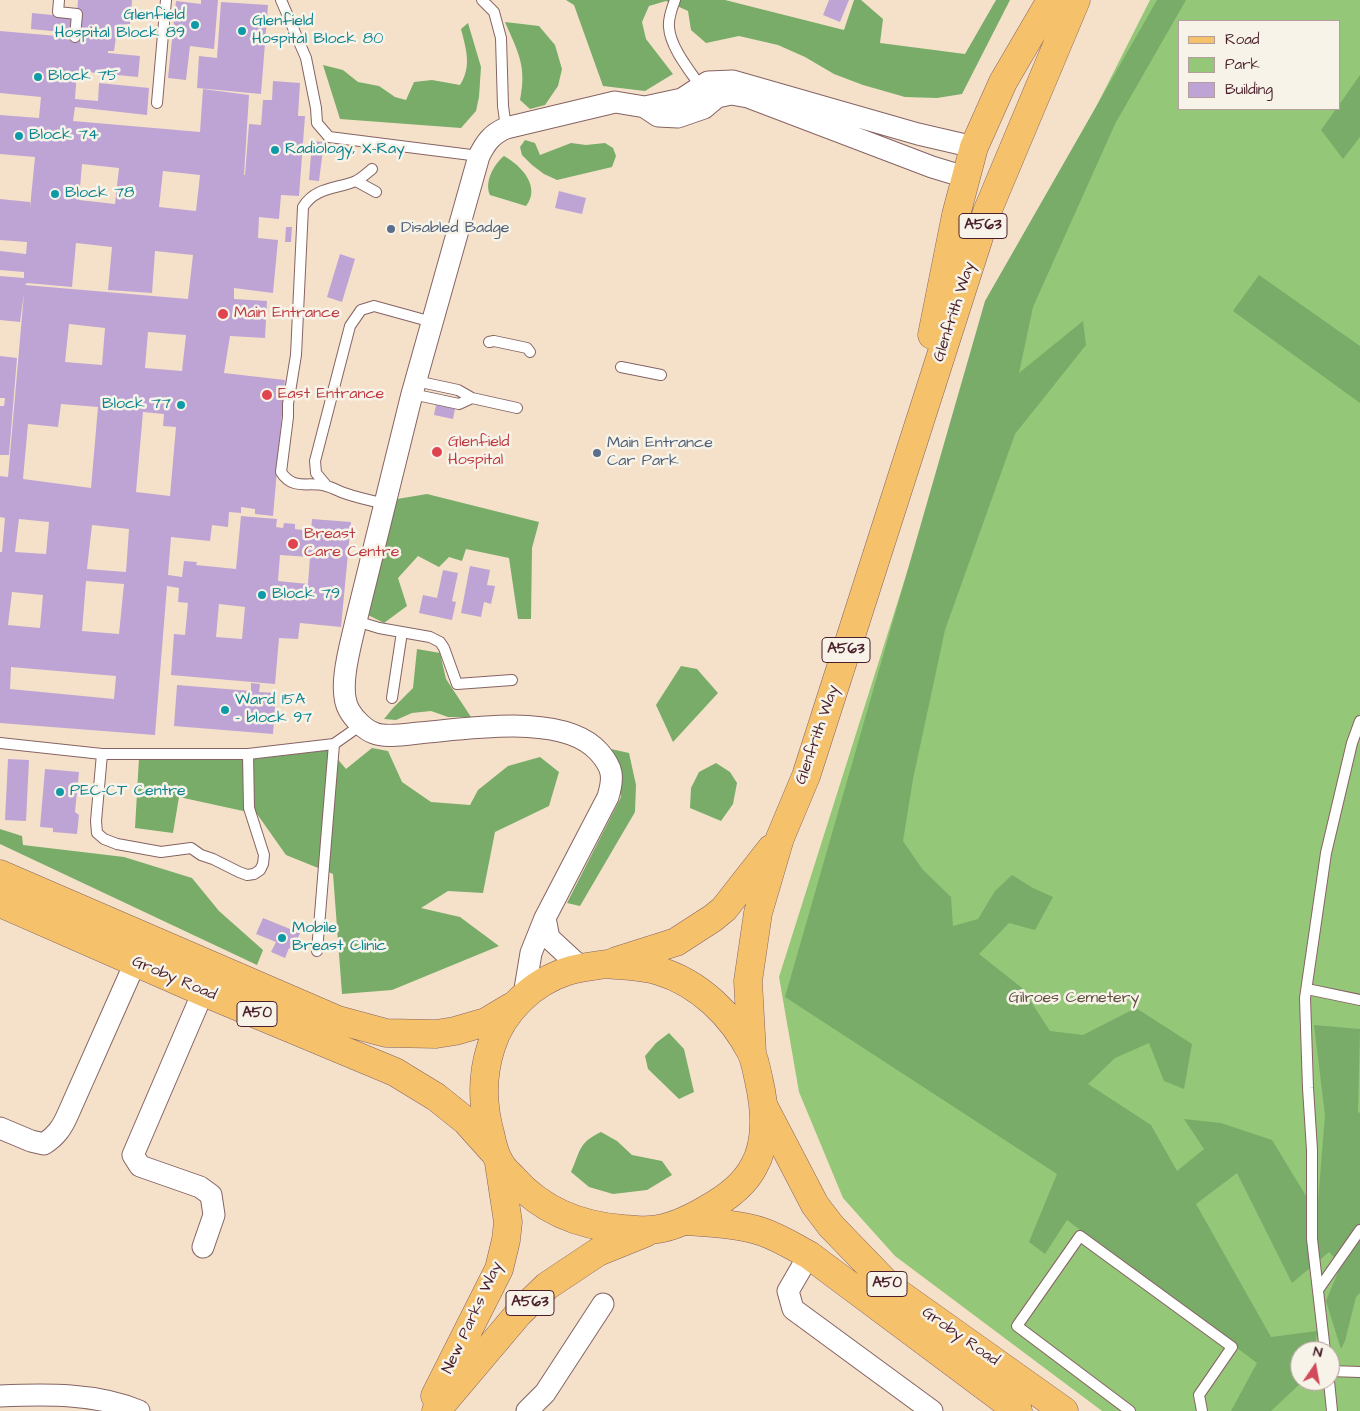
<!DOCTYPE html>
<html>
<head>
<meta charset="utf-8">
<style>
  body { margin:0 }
  #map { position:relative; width:1360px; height:1411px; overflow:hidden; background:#f5e1ca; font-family:"Architects Daughter",sans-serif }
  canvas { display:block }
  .legend { position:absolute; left:1178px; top:20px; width:162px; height:90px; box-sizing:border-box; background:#f7f3e8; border:1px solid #b29e9c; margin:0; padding:6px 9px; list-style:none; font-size:15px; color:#4a1f2b }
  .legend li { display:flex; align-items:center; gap:10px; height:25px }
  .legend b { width:25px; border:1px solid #b29e9c }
  .north { position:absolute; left:1290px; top:1341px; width:50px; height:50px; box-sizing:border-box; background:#f7f3e8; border:1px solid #b29e9c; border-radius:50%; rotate:12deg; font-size:14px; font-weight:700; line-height:20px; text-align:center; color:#4a1f2b }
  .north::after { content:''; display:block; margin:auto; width:18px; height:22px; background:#d1495b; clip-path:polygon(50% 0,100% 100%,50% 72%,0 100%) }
</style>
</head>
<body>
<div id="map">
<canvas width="1360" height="1411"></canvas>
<ul class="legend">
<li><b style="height:6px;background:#f5c16b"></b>Road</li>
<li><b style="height:14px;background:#95c778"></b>Park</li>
<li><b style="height:14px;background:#bea4d4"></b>Building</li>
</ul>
<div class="north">N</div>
</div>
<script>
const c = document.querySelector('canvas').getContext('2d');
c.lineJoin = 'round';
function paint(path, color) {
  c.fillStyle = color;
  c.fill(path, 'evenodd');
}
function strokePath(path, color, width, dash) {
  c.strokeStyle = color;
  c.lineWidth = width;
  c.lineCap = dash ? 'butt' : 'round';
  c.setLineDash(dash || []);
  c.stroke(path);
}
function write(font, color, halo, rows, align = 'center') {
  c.font = font + ' "Architects Daughter",sans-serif';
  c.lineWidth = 5;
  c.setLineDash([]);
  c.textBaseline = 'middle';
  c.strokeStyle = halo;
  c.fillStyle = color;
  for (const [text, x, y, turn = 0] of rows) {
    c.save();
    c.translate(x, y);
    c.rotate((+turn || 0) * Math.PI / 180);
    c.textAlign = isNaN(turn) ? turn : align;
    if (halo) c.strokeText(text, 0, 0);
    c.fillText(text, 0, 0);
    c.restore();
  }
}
paint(new Path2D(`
  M1150,0h210v1411h-258l-207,-155 -52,-58 -44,-106 -20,-115 205,-648zM1179,21h160v88h-160zM1300,1351h30v30h-30z`), '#95c778');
paint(new Path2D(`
  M566,0h159l119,30 10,-30h7l22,19 -3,24 85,11 31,-54h14l-48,94 -25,4 -32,-1 -42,-12 -29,-11 -29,-17 -27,-12 -39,-9 -33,7 -15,-13 -3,-19 -22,-10 -17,5 -7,16 4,17 27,35 -28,17 -42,-5 -29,-81z
  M1157,0h29l-71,124 -82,183 -14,66 64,-52 3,24 -71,89 -70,196 -32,149 -10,62 20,29 28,27 2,29 25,-7 17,-28 17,-16 21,13 20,9 -18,33 -26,-7 -30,31 43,34 28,43 33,4 53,-27 56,36 -8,45 -20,-8 -15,-38 -34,15 -27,26 63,41 26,46 27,-22 -20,-30 37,4 51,17 45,74 8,-99 -11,-90 46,4 -2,83 2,1v180l-4,4 -11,44 -4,8 -15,-48 15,-36 -12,-13 -37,31 -55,-110 -41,31 75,133 46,-6 -2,20h-15v30h3l-32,30h-40l26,-48 -190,-143 -22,34 -16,-12 28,-68 -272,-177 200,-696z
  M505,22l34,4 16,19 7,24 -4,17 -13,19 -15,4 -10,-9c7,-34 -2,-48 -15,-78z
  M468,23l13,44 -2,30 -3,14 -15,17 -121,-9 -17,-54 20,5 15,12 21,4 16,11 11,3 8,-18 18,-2 28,5c12,-19 6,-36 1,-56z
  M1360,75v62l-17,22 -22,-29 15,-21h3v-4z
  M525,140l10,3 5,12 31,-12 15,2 19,-2 8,5 3,8 -4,11 -55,13 -13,-6 -12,-9 -10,-10 -2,-8z
  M504,156c18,10 37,31 22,50l-36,-11c-6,-13 4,-31 14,-39z
  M1259,275l101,71v57l-127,-92z
  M427,494l112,28 -7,26 -1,71h-13l-9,-61 -43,-9 -4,12 -13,-4 -10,10 -21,-11 -20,22 9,28 -23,17 -18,-9 31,-115z
  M417,649l23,4 6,26 25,38h-23l-17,-6 -19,2 -16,7 -12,-1 9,-11 20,-20z
  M681,666l16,3 21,24 -45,49 -17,-37z
  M372,748l16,3 14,31 29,20 39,3 8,-15 30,-24 32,-9 19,15 -10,34 -54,26 -12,61 -35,-2 -27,17 39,9 39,29 -107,44 -50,4 -9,-120 -47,-19 -29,-41 -78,-17 -6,36 -38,-5 4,-70 106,2 85,-10 16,19z
  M611,749l18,4 7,32 -1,27 -55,94 -13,-3 54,-106z
  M716,763l14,9 7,11 -4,21 -12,17 -31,-13 1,-20 8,-16z
  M0,829l22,7 1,9 101,12 68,21 27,33 44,39 -6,15 -257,-121z
  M669,1033l15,16 10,43 -15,7 -31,-30 -3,-13 11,-13z
  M601,1132l16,9 15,14 30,6 10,14 -25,15 -34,4 -24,-7 -18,-15c10,-22 7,-29 30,-40z`), '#78ac68');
paint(new Path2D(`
  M78,0h54l-2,25 -6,-1 -1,14 -7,-1 -2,14h-6v2l32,3 -2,21 -61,-6 -2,28 23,2 1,-18 50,5 -2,27 -72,-8 -2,14 127,11 3,-43 46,6 -5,80h1l4,-51 12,1 2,-25h9l1,-19 27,2 -2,33h7l-6,80 -18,-1 -2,24 -20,-2 -1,21 20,2 -5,53 -39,-5v11l33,2 -2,37 -35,-2 -6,37 61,7 -12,136 -18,-2v-5l-14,-2v6l-12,-1 -1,15 -16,-2 -2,16 -39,-4 -3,38 14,2 2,-16 13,1 -1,3 40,4 5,-53 36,3 -1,8 7,1 1,-5 11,1v5l16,2 1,-12 39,3 -10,105 -41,-4 -2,16 -19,-1 -4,46 -104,-9 3,-41 11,1 3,-32 -10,-1 1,-14 -12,-2 -12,149 -155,-12v-171h2l3,-34 -5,-1v-41l8,1 16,-184 -4,29 -20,-2v-44l24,2v-6l-24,-2v-19l26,3 1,-12 -27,-2v-41l30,3v6l5,-51 -35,-3v-39l39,3 2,-21 -41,-4v-62l80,7 -4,-7zM82,164l37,4 -4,36 -36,-4zM163,171l37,4 -4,36 -37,-4zM76,243l36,4 -4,43 44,3 3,-42 38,4 -5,44 -163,-14 2,-2 45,4zM69,324l36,4 -3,37 -37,-3zM148,332l38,3 -4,36 -37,-3zM61,404l37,3 -7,81 -68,-9 5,-55 30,3zM143,412l21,2 -1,12 13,1 -6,69 -34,-4zM19,519l30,3 -3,32 -31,-2zM92,525l37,4 -3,43 -39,-3zM280,555l30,2 -2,27 -30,-3zM86,581l38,3 -5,50 -37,-3zM12,592l31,3 -3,33 -32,-3zM219,604l26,3 -3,32 -26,-2zM11,667l105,9 -2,23 -104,-10z
  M201,0h17l-4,49 -24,-3 -4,34 -18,-2 8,-77 25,3z
  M829,0h20l-9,22 -17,-7z
  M221,2l47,3 -7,89 -64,-6 2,-32 18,2z
  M32,13l41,4 -1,16 -41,-4z
  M312,141l12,1 -5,39 -10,-1z
  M559,191l27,7 -4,16 -27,-6z
  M286,227h6l-1,15h-6z
  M340,254l15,5 -13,43 -15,-5z
  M0,356l17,2 -8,97h-9v-49h4l1,-8h-5z
  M436,405l19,4 -2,10 -19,-4z
  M470,566l20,4 -3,15 8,1 -4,18 -7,-2 -3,15 -20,-4z
  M443,570l15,3 -6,28 4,1 -4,18 -33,-7 4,-18 14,3z
  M251,683l9,1 -1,8 17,1 -3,41 -99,-8 3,-41 74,6z
  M8,759l21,1 -3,61 -21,-1z
  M45,769l34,3 -4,40 4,3 -2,19 -24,-2v-4l-13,-1z
  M263,918l37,15 -7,17 -4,-2 -4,10 -14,-6 5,-10 -20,-8z`), '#bea4d4');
const lane = new Path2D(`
  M59,0l-1,12 19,2 -2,23
  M281,0l25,58 10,50 1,15 12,14 150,19
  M482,0l12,12 7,26 2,68 3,22
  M675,0c-3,8 -7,18 -6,27 1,20 21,44 32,60
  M157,103l9,-103
  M372,169c-5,4 -10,9 -16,12 -19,8 -41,6 -53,26l-7,148 -8,49v13l-7,55c12,19 28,9 45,14 6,1 12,5 18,7 14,5 28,8 42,11
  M356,181l20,11
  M489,342l5,-1 33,7 3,4
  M621,367l40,8
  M416,381l42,9 14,8 45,10
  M412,394l47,10 13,-6
  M326,485l-10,-12 -1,-12 35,-135 11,-16 13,-4 58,16
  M356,621l23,7 51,9 10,5 4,6 13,36 55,-4
  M392,698l10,-66
  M0,743l102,11h146l86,-10 27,-19
  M102,754l-6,67 1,12 7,6 13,5 44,8 30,-4 10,7 12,4 26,13 8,3 7,-1 6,-4 3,-6 1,-9 -15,-47 -1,-54
  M317,951l17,-207
  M1307,989l53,11
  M1318,1290l42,-60
  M1325,1351l-13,-112v-89l-4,-62 -3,-90 21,-145 26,-110 8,-22
  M1330,1371l30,1
  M1329,1381l3,30
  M1130,1411l-113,-85 63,-90 152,111 -33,48 3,16`);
const street = new Path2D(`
  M646,108l12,8 20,1 26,-9 13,-11 14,-3 17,3 184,70 33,10
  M545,918l4,20 26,24 11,5
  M203,992l-70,163 7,11 60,21 11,8 3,20 -11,32
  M524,995l7,-42 14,-35 63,-121c6,-20 5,-29 -9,-45 -35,-40 -132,-23 -180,-19 -11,1 -34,5 -45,0 -9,-3 -20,-14 -25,-23 -12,-21 2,-66 7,-89l56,-227 67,-238c7,-14 13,-22 27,-28l109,-26 30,5 37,-8 26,-17 25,-1 185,53 56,13
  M0,1128l31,13 13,3c12,-8 18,-16 24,-30l67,-151
  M809,1255l-21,36 5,18 139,102
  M0,1396c46,-2 96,-3 139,15
  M527,1411l18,-18 58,-89`);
const primary = new Path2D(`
  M764,1107l51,98 16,21 60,62 173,123
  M686,1221c25,2 53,3 77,11 17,6 31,15 46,23l209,156`);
const highway = new Path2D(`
  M932,335l24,-120 18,-68 29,-65 48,-82
  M0,874l338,146 48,13 50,1 19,-3 31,-9 25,-15
  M0,903l203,89 192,80 41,25 30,24 26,29
  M616,961l60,-19 37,-24 11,-9 47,-60
  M607,964c17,2 35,2 52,7 40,12 73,44 92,81 4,8 6,20 8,29 6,26 9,61 -5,85 -10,20 -29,33 -47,43 -17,10 -37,20 -57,21 -9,1 -18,-1 -26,-1 -44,-3 -82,-18 -111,-51 -5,-5 -11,-10 -14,-17 -5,-8 -7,-19 -9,-28 -8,-29 -8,-58 1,-86 11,-36 42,-65 77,-76 13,-4 26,-5 39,-7z
  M752,1053l-4,-72 10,-68 22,-75 26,-62 181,-564 89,-212
  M435,1396l64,-127 7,-29 2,-18 -9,-59
  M436,1411l83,-98 28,-27 51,-34 47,-19`);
strokePath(lane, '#866363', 12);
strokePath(street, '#866363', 23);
strokePath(primary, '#866363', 29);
strokePath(highway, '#866363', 29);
strokePath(lane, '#fff', 10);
strokePath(street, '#fff', 21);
strokePath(primary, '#f5c16b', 28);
strokePath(highway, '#f5c16b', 28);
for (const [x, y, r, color] of [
  [195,25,5,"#0f9aa8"],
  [242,31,5,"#0f9aa8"],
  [38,77,5,"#0f9aa8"],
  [19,136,5,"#0f9aa8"],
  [275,150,5,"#0f9aa8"],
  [55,194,5,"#0f9aa8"],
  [391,229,5,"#5c6f8a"],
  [223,314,6,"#e0444e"],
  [267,395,6,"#e0444e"],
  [181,405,5,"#0f9aa8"],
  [437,452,6,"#e0444e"],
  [597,453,5,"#5c6f8a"],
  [293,544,6,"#e0444e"],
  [262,595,5,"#0f9aa8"],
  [225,710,5,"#0f9aa8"],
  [60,792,5,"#0f9aa8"],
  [282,938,5,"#0f9aa8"]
]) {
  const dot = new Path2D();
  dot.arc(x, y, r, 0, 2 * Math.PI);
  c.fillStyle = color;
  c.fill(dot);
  strokePath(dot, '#f7f3e8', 2);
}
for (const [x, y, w] of [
  [983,226,48],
  [846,650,48],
  [257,1014,40],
  [887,1284,40],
  [530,1303,48]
]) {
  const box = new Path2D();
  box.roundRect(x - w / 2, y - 12.5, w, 25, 4);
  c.fillStyle = '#f7f3e8';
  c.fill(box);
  strokePath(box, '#4a1f2b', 1);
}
write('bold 15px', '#4a1f2b', null, [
  ["A563",983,226],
  ["A563",846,650],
  ["A50",257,1014],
  ["A50",887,1284],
  ["A563",530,1303]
]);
write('16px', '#0d838f', '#f7f3e8', [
  ["Glenfield",185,16,"right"],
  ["Hospital Block 89",185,34,"right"],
  ["Glenfield",252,22],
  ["Hospital Block 80",252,40],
  ["Block 75",48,77],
  ["Block 74",29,136],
  ["Radiology, X-Ray",285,150],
  ["Block 78",65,194],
  ["Block 77",171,405,"right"],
  ["Block 79",272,595],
  ["Ward 15A",235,701],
  ["- block 97",235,719],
  ["PEC-CT Centre",70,792],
  ["Mobile",292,929],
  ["Breast Clinic",292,947]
], 'left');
write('16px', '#4e5e75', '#f7f3e8', [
  ["Disabled Badge",401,229],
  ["Main Entrance",607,444],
  ["Car Park",607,462]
], 'left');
write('16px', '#4a1f2b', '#f7f3e8', [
  ["Glenfrith Way",955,312,-72],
  ["Glenfrith Way",818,735,-71],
  ["Groby Road",174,979,23],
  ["New Parks Way",473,1318,-65],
  ["Groby Road",960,1337,35]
]);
write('16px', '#be3a42', '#f7f3e8', [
  ["Main Entrance",234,314],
  ["East Entrance",278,395],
  ["Glenfield",448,443],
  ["Hospital",448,461],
  ["Breast",304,535],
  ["Care Centre",304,553]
], 'left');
write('16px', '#605142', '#f7f3e8', [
  ["Gilroes Cemetery",1074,999]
]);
</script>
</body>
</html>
